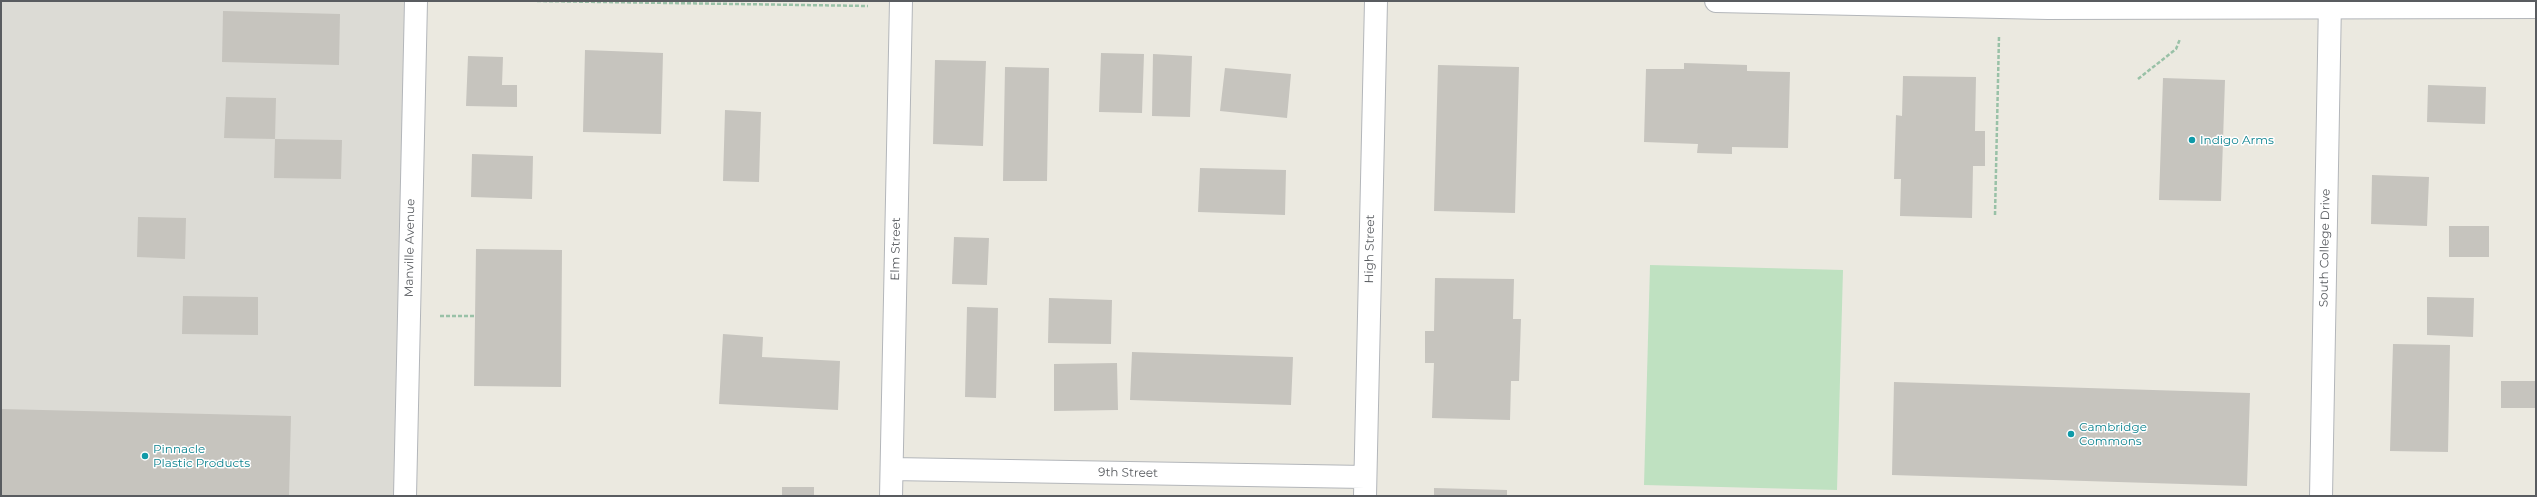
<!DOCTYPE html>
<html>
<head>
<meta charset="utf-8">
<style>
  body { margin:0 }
  #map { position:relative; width:2537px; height:497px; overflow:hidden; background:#ebe9e0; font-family:Montserrat,sans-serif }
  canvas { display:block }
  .frame { position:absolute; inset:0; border:2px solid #595c60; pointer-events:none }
</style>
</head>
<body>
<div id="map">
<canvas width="2537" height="497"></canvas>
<div class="frame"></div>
</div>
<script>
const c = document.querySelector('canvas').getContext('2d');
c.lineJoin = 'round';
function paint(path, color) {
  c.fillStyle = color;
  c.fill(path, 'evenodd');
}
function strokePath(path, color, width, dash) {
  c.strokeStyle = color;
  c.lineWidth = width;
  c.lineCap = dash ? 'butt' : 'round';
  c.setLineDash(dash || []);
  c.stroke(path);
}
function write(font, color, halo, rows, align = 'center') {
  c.font = font + ' Montserrat,sans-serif';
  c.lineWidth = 3;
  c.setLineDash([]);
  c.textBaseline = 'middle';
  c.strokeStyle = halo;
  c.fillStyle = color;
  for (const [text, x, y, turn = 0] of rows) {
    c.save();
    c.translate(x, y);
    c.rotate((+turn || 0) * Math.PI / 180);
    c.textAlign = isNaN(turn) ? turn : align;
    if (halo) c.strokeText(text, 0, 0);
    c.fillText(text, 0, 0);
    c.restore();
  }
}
paint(new Path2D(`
  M1,1h415l-11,495h-404z`), '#dcdbd5');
paint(new Path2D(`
  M1650,265l193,5 -6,220 -193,-5z`), '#bfe1c1');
paint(new Path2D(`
  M223,11l117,3 -1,51 -117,-3z
  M585,50l78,3 -2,81 -78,-2z
  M1101,53l43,1 -2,59 -43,-1z
  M1153,54l39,2 -2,61 -38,-1z
  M468,56l35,1 -1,28h15v22l-51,-1z
  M935,60l51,1 -3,85 -50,-2z
  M1684,63l63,2v6l43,1 -2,76 -56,-1v7l-35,-1 1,-9 -54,-2 2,-73h38z
  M1438,65l81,2 -4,146 -81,-2z
  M1005,67l44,1 -2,113h-44z
  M1225,68l66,6 -4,44 -67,-7z
  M1903,76l73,1 -1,54h10v35h-12l-1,52 -72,-2 1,-37h-7l2,-64 6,1z
  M2163,78l62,2 -4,121 -62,-1z
  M2428,85l58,2 -1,37 -58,-2z
  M226,97l50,1 -1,41 67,1 -1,39 -67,-1 1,-39 -51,-1z
  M725,110l36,2 -2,70 -36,-1z
  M472,154l61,2 -1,43 -61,-2z
  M1200,168l86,2 -1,45 -87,-3z
  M2372,175l57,2 -2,49 -56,-2z
  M138,217l48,1 -1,41 -48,-2z
  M2449,226h40v31h-40z
  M954,237l35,1 -2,47 -35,-1z
  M476,249l86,1 -1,137 -87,-1z
  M1435,278l79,1 -1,40h8l-2,62h-8l-1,39 -78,-2 2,-55h-9v-32h9z
  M183,296l75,1v38l-76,-1z
  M2427,297l47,1 -1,39 -46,-2z
  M1049,298l63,2 -1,44 -63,-1z
  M967,307l31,1 -2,90 -31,-1z
  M723,334l40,3 -1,20 78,4 -2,49 -119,-6z
  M2393,344l57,1 -2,107 -58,-1z
  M1132,352l161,5 -2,48 -161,-5z
  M1117,363l1,47 -64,1v-47z
  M2501,381h35v27h-35z
  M1894,382l356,11 -3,93 -355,-11z
  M1,409l290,7 -2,80h-288z
  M782,487h32v9h-32z
  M1434,488l73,2v6h-73z`), '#c6c4be');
const minor = new Path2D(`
  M1716,1l332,7 488,-1
  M892,469l473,8
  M891,496l10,-495
  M1365,496l11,-495`);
const tertiary = new Path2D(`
  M405,496l11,-495
  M2321,496l9,-495`);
strokePath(minor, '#b3b6ba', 24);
strokePath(tertiary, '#b3b6ba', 24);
strokePath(new Path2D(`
  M537,1l331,5
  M2138,79l38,-30 4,-10
  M1995,215l4,-179
  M440,316h35`), '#99c1a7', 2.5, [4, 2]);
strokePath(minor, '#fff', 22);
strokePath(tertiary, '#fff', 22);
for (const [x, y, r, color] of [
  [2192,140,4,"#0f9aa8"],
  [2071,434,4,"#0f9aa8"],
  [145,456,4,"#0f9aa8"]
]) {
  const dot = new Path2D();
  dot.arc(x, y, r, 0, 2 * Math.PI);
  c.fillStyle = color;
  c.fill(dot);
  strokePath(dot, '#fff', 1.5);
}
write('12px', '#0d838f', '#fff', [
  ["Indigo Arms",2200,140],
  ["Cambridge",2079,427],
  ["Commons",2079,441],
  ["Pinnacle",153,449],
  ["Plastic Products",153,463]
], 'left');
write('12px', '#595c60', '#fff', [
  ["Manville Avenue",410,248,-89],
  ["South College Drive",2325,248,-89],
  ["Elm Street",896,249,-89],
  ["High Street",1370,249,-89],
  ["9th Street",1128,473,1]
]);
</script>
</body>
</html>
